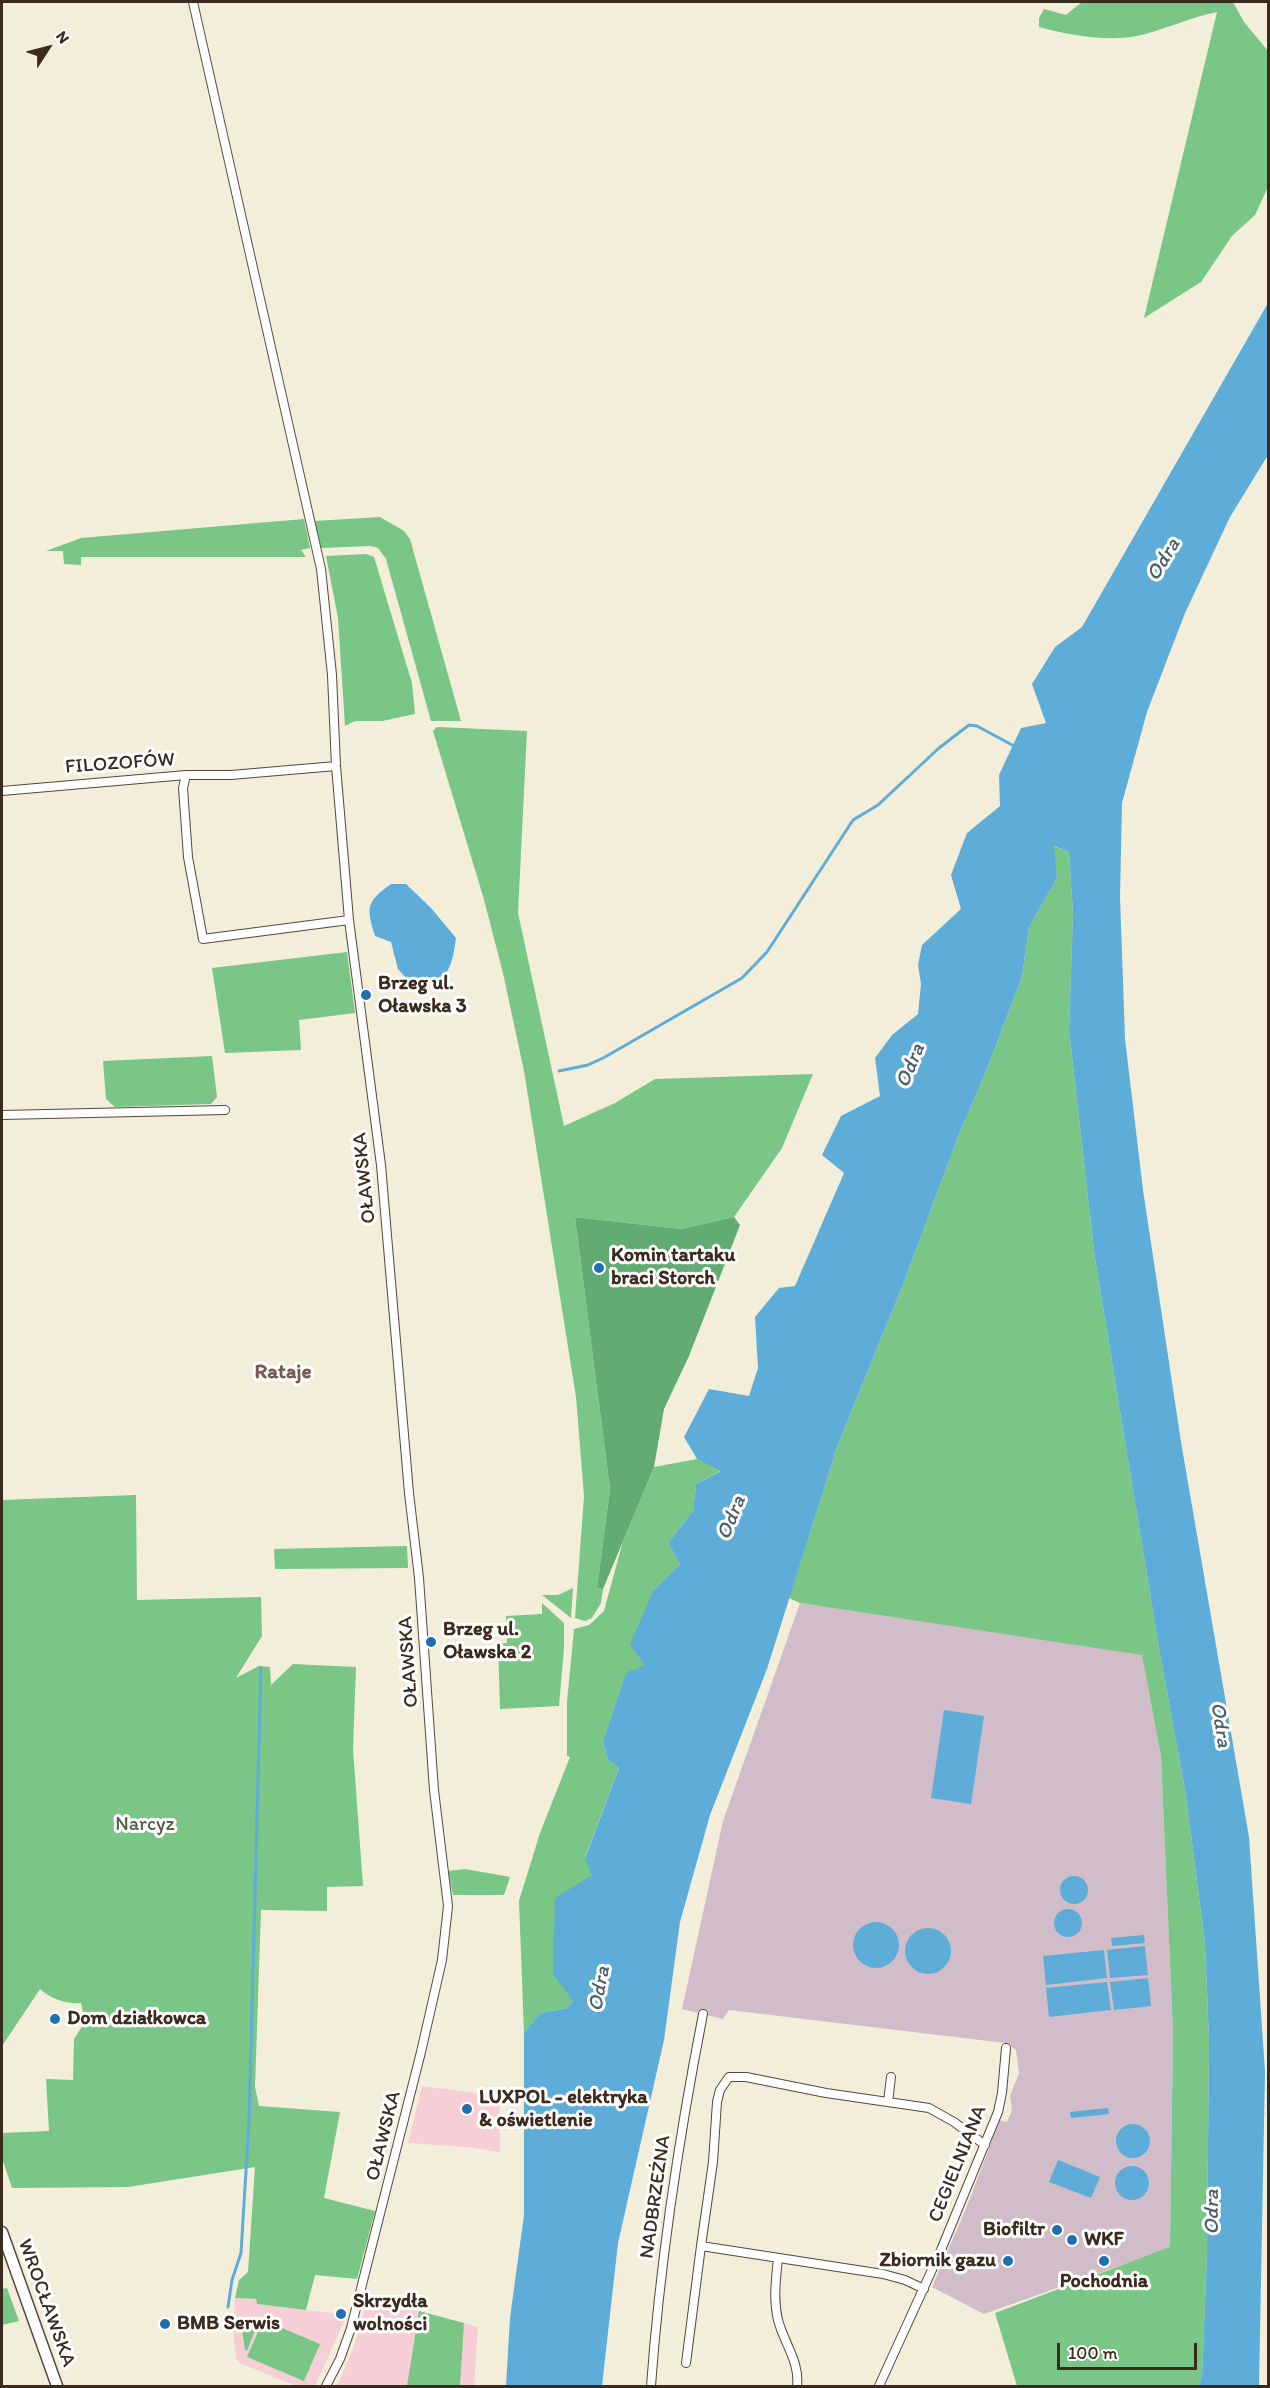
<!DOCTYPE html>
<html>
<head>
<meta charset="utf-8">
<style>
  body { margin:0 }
  #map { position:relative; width:1270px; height:2388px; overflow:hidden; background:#f2eeda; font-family:Itim,sans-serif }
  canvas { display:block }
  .frame { position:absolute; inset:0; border:3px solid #3b2a1e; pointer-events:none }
  .north { position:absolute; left:18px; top:18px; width:60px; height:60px; -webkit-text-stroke:4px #fff; paint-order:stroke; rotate:54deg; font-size:16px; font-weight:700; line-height:24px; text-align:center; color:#3b2a1e }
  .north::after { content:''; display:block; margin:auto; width:21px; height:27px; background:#3b2a1e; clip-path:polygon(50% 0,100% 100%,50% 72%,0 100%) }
  .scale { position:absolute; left:1057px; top:2343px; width:140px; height:27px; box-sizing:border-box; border:3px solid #3b2a1e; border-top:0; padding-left:8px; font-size:18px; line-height:21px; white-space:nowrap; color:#3b2a1e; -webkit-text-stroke:4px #fff; paint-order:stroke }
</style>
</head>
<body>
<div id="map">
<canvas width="1270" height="2388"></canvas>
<div class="frame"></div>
<div class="north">N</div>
<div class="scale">100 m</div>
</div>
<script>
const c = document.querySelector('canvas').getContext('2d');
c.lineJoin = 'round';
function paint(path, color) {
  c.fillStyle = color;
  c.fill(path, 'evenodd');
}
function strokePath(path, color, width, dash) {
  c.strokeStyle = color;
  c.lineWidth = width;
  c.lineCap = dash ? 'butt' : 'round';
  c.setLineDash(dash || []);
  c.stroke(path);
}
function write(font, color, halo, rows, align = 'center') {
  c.font = font + ' Itim,sans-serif';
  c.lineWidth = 6;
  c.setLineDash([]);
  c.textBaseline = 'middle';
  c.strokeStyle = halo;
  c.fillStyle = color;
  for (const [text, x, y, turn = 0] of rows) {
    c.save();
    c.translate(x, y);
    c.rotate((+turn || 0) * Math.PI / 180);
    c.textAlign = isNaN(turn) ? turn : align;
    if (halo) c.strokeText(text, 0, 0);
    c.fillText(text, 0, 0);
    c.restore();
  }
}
paint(new Path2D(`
  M422,2086l77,10 1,56 -34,-5 -58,-4z
  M235,2298l21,1 1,5 90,11 -32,71h-19l-56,-23 -4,-4 -3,-30z
  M366,2302l53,9 59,16 -4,59h-137l18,-42z`), '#f6cfd6');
paint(new Path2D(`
  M800,1603l342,51 19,103 12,275 -3,216 -186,66 -52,-27 35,-81 33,-86 7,2 5,-12 -2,-14 9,-23 -3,-23 -11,-7 -276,-33 -6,9 -41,-10 41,-188z`), '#d1bdc9');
paint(new Path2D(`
  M1082,2h151l11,20 24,29v136l-13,28 -23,21 -31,46 -57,36 73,-306c-26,5 -53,18 -80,24 -31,6 -68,-1 -98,-9v-9l5,-9 22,6z
  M380,517l24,14 6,8 51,182h-30l-45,-162 -8,-11 -8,-2 -49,2 -6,-27z
  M304,519l6,29 -9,2 5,7h-225v8l-17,-1 -1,-13h-17l35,-13z
  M366,554l8,3 38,126 3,31 -33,7h-27l-10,5 -7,-108 -12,-62z
  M437,727l90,4 -9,182 46,213 51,-23 40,-24 158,-5 -31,74 -48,69 -53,12 -106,-12 35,272 -13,99 6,1 -2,14 -9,15 -7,3 -10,-3 9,-122 -8,-99 -52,-326 -21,-98 -20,-77 -50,-165z
  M1053,846l16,6 4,62 -4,116 26,229 65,395 26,142 19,148 4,96 -2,213 -5,125 -4,8h-181l-22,-73 175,-66 3,-215 -12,-275 -19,-102 -342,-52 -11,-5 48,-151 67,-165 55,-148 28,-65 35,-92 7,-50 28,-49z
  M347,952l8,61 -56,7 2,30 -76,3 -13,-85z
  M212,1056l5,41 -6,7 -96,3 -9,-8 -3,-38z
  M697,1459l25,11 -26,14 -3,27 -25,32 12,21 -27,27 -7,74 -43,77 5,18 11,8 -34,89 8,18 -20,126 -6,7 -27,5 -16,20 -5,-132 21,-68 30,-76 -3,-1v-54l7,-73 15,-4 15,-14 19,-70 31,-74z
  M136,1495l1,105 124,-3 1,39 -26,42 23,-12 11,1 1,18 22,-21 63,3 -3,82 10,137 -36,1v24l-66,-1 -6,177 4,19 81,6 -16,86 51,13 -18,68 -42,-4 -9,35 -49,-6 -1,-5 -21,-1 4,-18 9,-8 7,-105 -127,20 -116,1 -10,-30v-25l47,-2 -3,-52 27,1 1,-41 11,-17 -4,-19c-15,1 -30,-4 -41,-14l-38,57v-546z
  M407,1546l1,22 -133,1 -1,-20z
  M573,1588l-2,30 -29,-23h16z
  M542,1603l22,20v25l-5,58 -59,3 -2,-66h9l-1,-27 36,-2z
  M465,1869l45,8 -6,18h-51l-5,-24z
  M7,2288l12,33 -17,4v-36z
  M419,2311l45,12 -4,63h-53z
  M263,2320l57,24 -16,37 -57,-24z
  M247,2322l10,3 -10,26 -2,-1 -4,-27z`), '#79c686');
paint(new Path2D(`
  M575,1217l106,12 53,-12 6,8 -51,131 -25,53 -10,58 -51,122 -6,-1 13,-99z`), '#62ab73');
paint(new Path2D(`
  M1268,303v152l-38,62 -45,96 -38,99 -25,91 -2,94 5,142 18,151 38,252 68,395 16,234 -6,315h-61l4,-8 5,-125 2,-213 -4,-96 -19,-148 -26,-142 -65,-395 -26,-229 4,-116 -4,-62 -15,-6 3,32 -28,49 -7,50 -35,92 -28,65 -55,148 -67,165 -70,222 -57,146 -30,107 -16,118 -46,203 -16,143h-96l4,-68 14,-103v-182l16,-20 27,-5 6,-7 -20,-27 2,-76 37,-23 -7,-17 34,-90 -11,-8 -5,-18 23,-69 19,-8 -15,-20 23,-54 27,-27 -12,-21 25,-32 3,-27 25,-13 -24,-12 -13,-22 25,-48 40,7 9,-28 -3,-51 24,-29 16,-2 49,-113 -22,-18 19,-39 39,-20 -5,-38 17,-23 26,-21 3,-30 -3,-19 4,-20 39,-36 -10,-34 16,-42 33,-27 -1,-31 22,-47 25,-5 -14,-39 23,-37 27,-20z
  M391,884h15l25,24 25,30c-4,30 -8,46 -42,49l-16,-18 -7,-27 -16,-6c-9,-29 -9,-34 16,-52z
  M944,1710l40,6 -13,88 -40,-6z
  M1060 1890a14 14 0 1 1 28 0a14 14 0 1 1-28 0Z
  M1054 1923a14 14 0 1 1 28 0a14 14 0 1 1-28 0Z
  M853 1945a23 23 0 1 1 46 0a23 23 0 1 1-46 0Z
  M905 1951a23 23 0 1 1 46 0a23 23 0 1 1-46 0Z
  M1144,1935l1,8 -33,3 -1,-8z
  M1145,1946l3,29 -38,3 -3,-28z
  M1104,1950l3,28 -61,7 -3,-29z
  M1148,1978l3,28 -37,4 -4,-28z
  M1107,1982l4,28 -62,7 -3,-29z
  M1108,2108l1,6 -38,4 -1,-6z
  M1116 2141a17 17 0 1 1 34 0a17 17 0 1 1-34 0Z
  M1058,2160l42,17 -9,21 -42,-16z
  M1115 2183a17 17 0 1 1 34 0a17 17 0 1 1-34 0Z`), '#5eacd8');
strokePath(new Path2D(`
  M559,1071l29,-6 17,-8 137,-79 25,-26 86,-132 25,-15 61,-57 30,-23 8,1 37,20
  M228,2307l4,-27 9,-27 8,-132 12,-453`), '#5eacd8', 3);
const minor = new Path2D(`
  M193,2l128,567 11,106 4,91 13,154 32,245 28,328 10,85 15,212 14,116 -6,54 -21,92 -70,276 -11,31 -14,27
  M186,775l-3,13 5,69 15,82 146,-19
  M2,791l184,-16h45l105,-9
  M2,1115l223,-5
  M888,2102l3,-25
  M701,2246l12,-84 4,-60 3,-12 9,-13h17l80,16 103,15 25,14 31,23
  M778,2258c-2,21 -5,41 0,62 6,23 22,42 19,66
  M686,2363l15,-117 182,28 22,6 19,9
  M651,2386c9,-124 28,-249 52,-372
  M879,2386l62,-136 57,-138 4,-19 4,-45`);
const tertiary = new Path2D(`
  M2,2232l55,154`);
strokePath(minor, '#56473a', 10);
strokePath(tertiary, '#56473a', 13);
strokePath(minor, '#fff', 8);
strokePath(tertiary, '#fff', 10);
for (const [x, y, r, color] of [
  [366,995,6,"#1f6fb2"],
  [599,1268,6,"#1f6fb2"],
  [431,1642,6,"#1f6fb2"],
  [55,2019,6,"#1f6fb2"],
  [467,2109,6,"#1f6fb2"],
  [1057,2230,6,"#1f6fb2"],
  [1072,2240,6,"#1f6fb2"],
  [1008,2261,6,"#1f6fb2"],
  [1104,2261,6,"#1f6fb2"],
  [341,2314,6,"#1f6fb2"],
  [165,2324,6,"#1f6fb2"]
]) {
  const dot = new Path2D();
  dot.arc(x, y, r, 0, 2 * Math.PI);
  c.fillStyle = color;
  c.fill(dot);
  strokePath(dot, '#fff', 2);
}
write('20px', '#3b2a1e', '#fff', [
  ["FILOZOFÓW",120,764,-4],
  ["OŁAWSKA",365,1178,-96],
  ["OŁAWSKA",409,1662,-94],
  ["OŁAWSKA",384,2136,-76],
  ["CEGIELNIANA",958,2164,-68],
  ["NADBRZEŻNA",656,2197,-82],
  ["WROCŁAWSKA",46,2303,70]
]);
write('bold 20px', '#3b2a1e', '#fff', [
  ["Brzeg ul.",378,984],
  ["Oławska 3",378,1007],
  ["Komin tartaku",611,1256],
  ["braci Storch",611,1279],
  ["Brzeg ul.",443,1630],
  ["Oławska 2",443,1653],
  ["Dom działkowca",67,2019],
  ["LUXPOL - elektryka",479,2098],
  ["& oświetlenie",479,2121],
  ["Biofiltr",1045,2230,"right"],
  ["WKF",1084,2240],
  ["Zbiornik gazu",996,2261,"right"],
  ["Pochodnia",1104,2282,"center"],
  ["Skrzydła",353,2302],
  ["wolności",353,2325],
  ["BMB Serwis",177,2324]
], 'left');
write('20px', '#516142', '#fff', [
  ["Narcyz",145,1825]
]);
write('italic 21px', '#495e68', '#fff', [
  ["Odra",1164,560,-59],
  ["Odra",911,1066,-68],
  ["Odra",732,1518,-68],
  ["Odra",1220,1725,81],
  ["Odra",600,1989,-80],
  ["Odra",1213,2212,-90]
]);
write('bold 21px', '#7b5950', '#fff', [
  ["Rataje",283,1373]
]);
</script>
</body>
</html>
